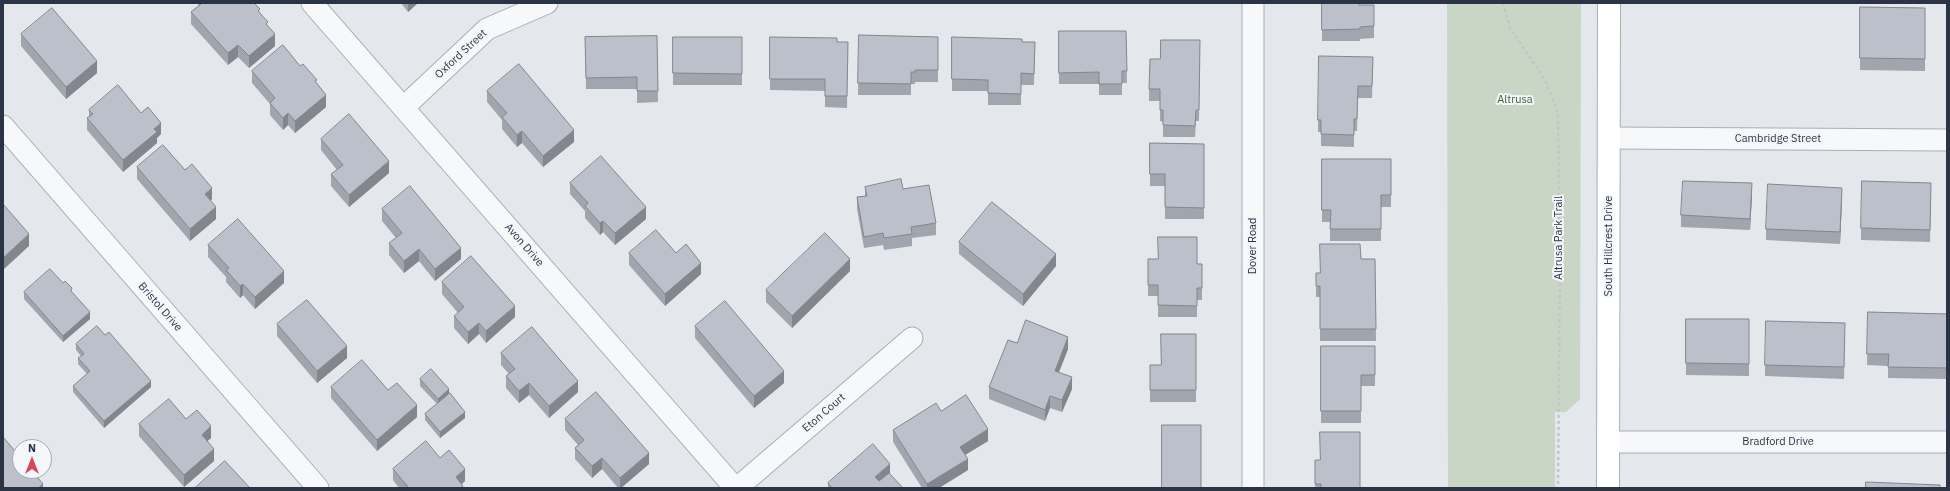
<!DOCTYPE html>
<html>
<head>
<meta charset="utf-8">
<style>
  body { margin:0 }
  #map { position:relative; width:1950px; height:491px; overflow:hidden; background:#e4e7ec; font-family:"IBM Plex Sans",sans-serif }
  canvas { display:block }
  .frame { position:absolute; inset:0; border:4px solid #2b3445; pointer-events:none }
  .north { position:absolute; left:12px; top:439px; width:40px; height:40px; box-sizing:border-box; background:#f4f6f9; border:1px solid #a4a8b1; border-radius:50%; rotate:0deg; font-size:11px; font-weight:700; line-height:16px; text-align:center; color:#2b3445 }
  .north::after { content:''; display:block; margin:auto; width:14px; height:18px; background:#d1495b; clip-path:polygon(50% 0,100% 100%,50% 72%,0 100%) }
</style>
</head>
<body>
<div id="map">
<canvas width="1950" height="491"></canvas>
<div class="frame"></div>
<div class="north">N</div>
</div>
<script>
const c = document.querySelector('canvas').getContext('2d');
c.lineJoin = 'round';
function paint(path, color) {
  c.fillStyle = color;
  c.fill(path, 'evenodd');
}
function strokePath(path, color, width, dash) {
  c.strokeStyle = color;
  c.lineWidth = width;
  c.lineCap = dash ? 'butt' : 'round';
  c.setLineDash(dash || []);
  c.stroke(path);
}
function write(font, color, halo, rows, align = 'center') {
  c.font = font + ' "IBM Plex Sans",sans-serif';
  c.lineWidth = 4;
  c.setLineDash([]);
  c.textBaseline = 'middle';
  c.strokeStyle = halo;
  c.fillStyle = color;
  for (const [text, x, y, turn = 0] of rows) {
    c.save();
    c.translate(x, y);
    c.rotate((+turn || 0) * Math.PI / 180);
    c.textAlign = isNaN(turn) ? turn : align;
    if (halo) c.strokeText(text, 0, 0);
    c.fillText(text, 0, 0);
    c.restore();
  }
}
paint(new Path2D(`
  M1447,3h134l-1,396 -14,13h-11v76h-107z`), '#c9d6c5');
const street = new Path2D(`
  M312,3l423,485
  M1253,3v485
  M404,107l83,-78 60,-26
  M3,126l315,362
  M1609,138l338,2
  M1609,442h338
  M737,488l175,-150`);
const secondary = new Path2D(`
  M1608,488l1,-485`);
strokePath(street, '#a9aeb7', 23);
strokePath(secondary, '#a9aeb7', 24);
strokePath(new Path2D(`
  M1503,3l7,25 35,52 13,33 2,149 -2,226`), '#c2c5cb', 2.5, [3, 3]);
strokePath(street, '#f7f8fa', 21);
strokePath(secondary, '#fff', 22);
paint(new Path2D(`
  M198,3h56l14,23 7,20 -26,22 -11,-11 -10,8 -37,-41v-12l7,-6z
  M401,3h17l-10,9z
  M1322,3l37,2 15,21v12l-14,1v2h-38z
  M1860,7l65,1v63l-65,-1z
  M1059,31h67l1,52h-5v12h-23v-11h-40z
  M21,34l76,39 -31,26 -45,-53z
  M859,35l79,2v45h-23v2h-4v11h-53z
  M657,36l1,66 -21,1v-14h-51l-1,-52z
  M673,37h69v48h-69z
  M770,37l67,5h11l-1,66 -22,-1v-16l-55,-1z
  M952,37l70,5h13l-1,43h-13v20h-33v-14h-36z
  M1200,40l-1,81h-3l-1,16h-32v-15l-3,-1v-20h-11v-12l11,-30z
  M1373,57l-1,41h-14l-1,33h-3v16l-33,-1v-14h-3v-12z
  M300,66l17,18 9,23 -31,26 -7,-8 -5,5 -13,-15v-11l-18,-21v-12z
  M487,91l87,51 -31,25 -21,-24 -5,4 -15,-18v-9l-15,-18z
  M89,110l52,3 20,21 -4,4v5l-34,29 -36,-42v-12l2,-1z
  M321,139l68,34 -40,34 -18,-21v-12l6,-4 -16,-20z
  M1150,143l54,1v75h-39v-33h-15z
  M1322,159h69v48h-10v34h-51v-19h-8z
  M137,167l48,3 27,29 -1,2 5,18 -26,22 -53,-62z
  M570,183l76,36 -31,26 -12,-13 -3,3 -15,-17v-7l-15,-17z
  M865,187l38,2 33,34v12l-24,3v8l-28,4 -1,-5 -19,3 -7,-39v-12l8,-1z
  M1931,194l-1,48 -69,-2v-12z
  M1752,195l-2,35 -69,-3v-12z
  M1842,199l-2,45 -74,-4v-11z
  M382,209l79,50 -26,22 -16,-20 -15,12 -15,-18v-12l7,-5 -14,-17z
  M959,242l97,24 -33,40 -64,-52z
  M208,245l76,38 -29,26 -12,-14 -3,3 -14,-16v-5l-18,-20z
  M629,253l72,21 -36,32 -36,-41z
  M1148,259l54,5v36h-5v17h-39v-21h-10z
  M1361,259h14l1,82h-56v-44h-4v-24h4z
  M850,271l-58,57 -26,-26v-12z
  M442,282l73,35 -29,26 -7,-9 -11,10 -14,-16v-12l4,-3 -16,-19z
  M24,292l48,1 18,26 -27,23 -39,-43z
  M1868,312l79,2v65l-59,-1v-12l-21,-1z
  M1686,319h63v57l-63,-1z
  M277,324l70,34 -30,25 -40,-47z
  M695,326l89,57 -30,25 -59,-70z
  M1196,334v68h-46v-37h11z
  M1845,335l-1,44 -79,-3v-11z
  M1017,343l51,6 -9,23 13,17 -10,23 -12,-4 -5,13 -56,-22v-12z
  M76,344l75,43 -47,41 -31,-36v-6l14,-12 -9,-10v-6l3,-2 -5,-6z
  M1321,346h54v40h-14v37h-40z
  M501,353l77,39 -29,26 -20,-23 -10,8 -13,-15v-12l3,-2 -8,-9z
  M420,379l29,15 16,24 -25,20 -15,-18v-6l12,-10 -17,-18z
  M331,387l57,3 29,27 -40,34 -46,-53z
  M941,411l47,30 -23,14 3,15 -29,18h-17l-29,-46v-12z
  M186,419l25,19 -4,3 7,20 -30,26 -45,-51v-12z
  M565,419l84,45 -28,24h-3l-16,-19 -10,9 -17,-19v-11l3,-3 -13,-15z
  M1315,460l45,28h-45z
  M393,469l72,12 -3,3 1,4h-64l-6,-8z
  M828,483l75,5h-75z`), '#a1a5ae');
paint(new Path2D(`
  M408,3h10l-10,9z
  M275,34v12l-26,22v-12z
  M238,45v12l-10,8v-12z
  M97,61v12l-31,26v-12z
  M326,95v12l-31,26v-12z
  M288,113v12l-5,5v-12z
  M161,123v11l-4,4v5l-34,29v-12l31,-31z
  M574,130v12l-31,25v-11z
  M522,131v12l-5,4v-12z
  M389,161v12l-40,34v-12z
  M1752,183v12l-2,35v-11z
  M212,188v11l-7,7v-12z
  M1842,188v11l-2,45v-12z
  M216,207v12l-26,22v-12z
  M646,207v12l-31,26v-12z
  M603,221v11l-3,3v-12z
  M29,234v12l-26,24v-12z
  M461,248v11l-26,22v-12z
  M419,249v12l-15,12v-12z
  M1056,254v12l-33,40v-12z
  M850,259v12l-58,57v-12z
  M701,263v11l-36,32v-12z
  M284,271v12l-29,26v-12z
  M243,284v11l-3,3v-12z
  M515,306v11l-29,26v-12z
  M90,312v7l-27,23v-6z
  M479,323v11l-11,10v-12z
  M1068,337v12l-13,33v-11z
  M347,346v12l-30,25v-12z
  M784,371v12l-30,25v-12z
  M1072,377v12l-10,23v-12z
  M151,381v6l-47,41v-7z
  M578,381v11l-29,26v-12z
  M529,383v12l-10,8v-12z
  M449,389v6l-11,10v-6z
  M1050,396v12l-5,13v-11z
  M417,405v12l-40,34v-11z
  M465,412v6l-25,20v-6z
  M211,426v12l-9,8v-11z
  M988,429v12l-28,17v-11z
  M214,449v12l-30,26v-12z
  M649,453v11l-28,24h-1v-10z
  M602,458v11l-10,9v-12z
  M968,459v11l-29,18h-12v-4z
  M890,464v12l-13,12 -2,-11z
  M465,469v12l-8,7 -1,-11z
  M43,484v4h-5z`), '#83868d');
const building = new Path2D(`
  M200,3h54l6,6 -2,2 10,11 -2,2 9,10 -26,22 -11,-11 -10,8 -37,-41 10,-8z
  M1322,3h37v2h15v21l-14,1v2l-38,1z
  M1860,7l65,1v51l-65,-1z
  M52,8l45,53 -31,26 -45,-53z
  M1059,31h67l1,40h-5v13h-23v-12l-40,1z
  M859,35l79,2v33h-23v2h-4v12l-53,-1z
  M657,36l1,55h-21v-14l-51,1 -1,-41z
  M673,37h69v37l-69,-1z
  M770,37l67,1v4h11l-1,54h-22v-17h-55z
  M952,37l70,2v3h13l-1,32 -13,-1v21l-33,-1v-13l-36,-1z
  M1161,40h39l-1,70h-3l-1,16 -32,-1v-15h-3v-21h-11l1,-30h10z
  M283,45l17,21 3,-2 14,16 -2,1 11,14 -31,26 -7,-8 -5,5 -13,-15 5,-5 -23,-27z
  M1319,56l54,1 -1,29h-14l-1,33h-3v16l-33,-1v-14h-3z
  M519,64l55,66 -31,26 -21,-25 -5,4 -15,-18 5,-4 -20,-22z
  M118,85l23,28 7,-6 13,16 -7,6 3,3 -34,28 -36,-42 6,-4 -4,-4z
  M349,114l40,47 -40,34 -18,-21 12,-9 -22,-26z
  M1150,143l54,1v64l-39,-1v-33h-15z
  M163,145l22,25 7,-6 20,24 -7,6 11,13 -26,22 -53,-62z
  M601,156l45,51 -31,26 -12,-12 -3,2 -15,-17 3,-3 -18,-20z
  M1322,159h69v36h-10v34h-51l1,-19h-9z
  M901,179l2,10 26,-4 7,38 -25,4 1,7 -28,4 -1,-5 -19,4 -7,-40 10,-1 -2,-9z
  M1683,181l69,2 -2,36 -69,-4z
  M1862,181l69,2 -1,47 -69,-2z
  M1768,184l74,4 -2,44 -74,-3z
  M410,186l51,62 -26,21 -16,-20 -15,12 -15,-18 13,-10 -20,-24z
  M992,202l64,52 -33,40 -64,-52z
  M3,204l26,30 -26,24z
  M238,219l46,52 -29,26 -12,-13 -3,2 -14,-16 3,-2 -21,-23z
  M656,230l20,23 10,-9 15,19 -36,31 -36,-41z
  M825,233l25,26 -58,57 -26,-26z
  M1158,237h39v27h5v24h-5v18l-39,-1v-20h-10v-26h10z
  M1320,244h40l1,15h14l1,70h-56v-43h-4v-13h4z
  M471,256l44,50 -29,25 -7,-8 -11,9 -14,-16 10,-9 -22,-25z
  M50,269l13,14 2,-2 7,7 -1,3 19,21 -27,24 -39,-44z
  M307,300l40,46 -30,25 -40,-47z
  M725,301l59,70 -30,25 -59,-70z
  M1868,312l79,2v54l-59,-1 1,-13h-22z
  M1686,319h63v45l-63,-1z
  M1026,320l42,17 -13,34 17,6 -10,23 -12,-4 -5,14 -56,-23 19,-47 9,3z
  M1766,321l79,2 -1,44 -79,-2z
  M97,326l8,9 4,-3 42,49 -47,40 -31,-35 17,-15 -12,-13 6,-4 -8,-10z
  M532,327l46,54 -29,25 -20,-23 -10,8 -13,-15 9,-7 -14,-16z
  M1161,334h35v56h-46v-25h11z
  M1321,346h54v29h-14v36h-40z
  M362,360l26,30 9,-7 20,22 -40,35 -46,-53z
  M431,369l18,20 -11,10 -18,-20z
  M596,392l53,61 -29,25 -18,-20 -10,8 -17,-18 9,-8 -19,-21z
  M450,393l15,19 -25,20 -15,-18z
  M966,395l22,34 -28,18 8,12 -41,25 -34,-54 43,-27 5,8z
  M169,399l17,20 11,-9 14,16 -9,9 12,14 -30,26 -45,-51z
  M1162,425h39v63h-39z
  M1320,432h40v56h-39v-4h-6v-24h5z
  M3,438h1l16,19v14h12l11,13 -5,4h-35z
  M426,441l14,17 9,-8 16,19 -9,8 7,9 -3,2h-51l-16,-19z
  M873,444l17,20 -15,13 4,4 10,-8 14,15h-71l-4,-5z
  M225,461l25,27h-55z
  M1866,482l74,3v3h-74z`);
paint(building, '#bbc0ca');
strokePath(building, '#83868d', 1);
write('11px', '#2b3445', '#f4f6f9', [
  ["Oxford Street",461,54,-43],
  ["Cambridge Street",1778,139],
  ["Altrusa Park Trail",1559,238,-90],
  ["Avon Drive",524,245,49],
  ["Dover Road",1253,246,-90],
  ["South Hillcrest Drive",1609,246,-90],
  ["Bristol Drive",160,307,49],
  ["Eton Court",824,413,-41],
  ["Bradford Drive",1778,442]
]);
write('11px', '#3f6138', '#f4f6f9', [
  ["Altrusa",1515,100]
]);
</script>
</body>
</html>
